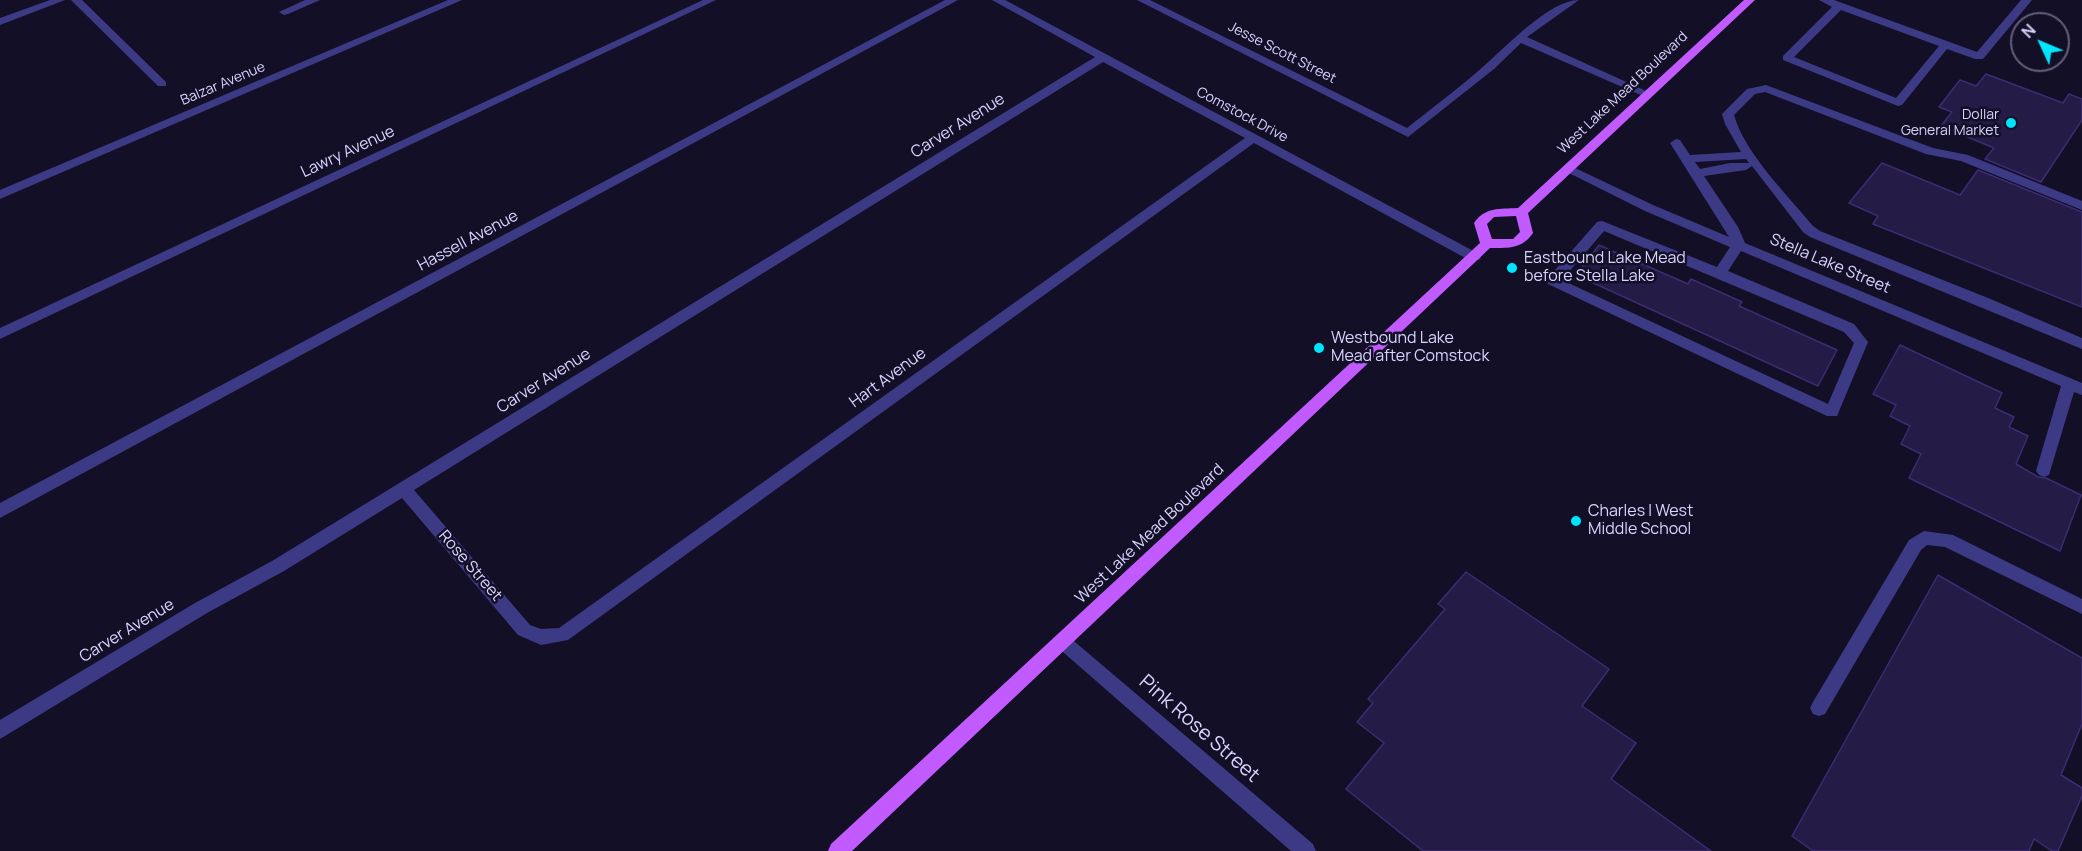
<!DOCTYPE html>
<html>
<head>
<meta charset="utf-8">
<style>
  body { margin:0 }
  #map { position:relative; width:2082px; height:851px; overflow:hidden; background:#130f26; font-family:Manrope,sans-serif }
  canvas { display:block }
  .north { position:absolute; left:2010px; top:12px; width:60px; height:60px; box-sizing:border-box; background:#130f26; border:2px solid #625e7d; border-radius:50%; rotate:314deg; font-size:16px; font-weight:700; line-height:24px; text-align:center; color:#d9d4ff }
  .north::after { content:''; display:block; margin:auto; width:21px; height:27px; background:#00e5ff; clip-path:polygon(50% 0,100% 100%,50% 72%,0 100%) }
</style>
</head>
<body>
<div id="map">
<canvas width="2082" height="851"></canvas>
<div class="north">N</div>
</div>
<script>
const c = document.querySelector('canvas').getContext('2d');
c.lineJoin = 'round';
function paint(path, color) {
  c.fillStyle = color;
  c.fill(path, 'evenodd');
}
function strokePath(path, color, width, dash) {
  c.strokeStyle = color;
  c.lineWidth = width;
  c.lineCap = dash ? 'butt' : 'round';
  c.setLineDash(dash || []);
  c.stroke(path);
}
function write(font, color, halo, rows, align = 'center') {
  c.font = font + ' Manrope,sans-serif';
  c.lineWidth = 5;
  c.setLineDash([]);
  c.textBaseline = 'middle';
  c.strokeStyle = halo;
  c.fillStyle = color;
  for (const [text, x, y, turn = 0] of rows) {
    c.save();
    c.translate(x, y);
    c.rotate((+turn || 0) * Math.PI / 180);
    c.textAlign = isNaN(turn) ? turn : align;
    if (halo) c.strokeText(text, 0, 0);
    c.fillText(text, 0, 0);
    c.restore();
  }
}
const building = new Path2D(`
  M1986,74l77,29 6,-9 13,5v21l-41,62 -56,-23 9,-11 -53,-22 11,-14 -13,-5 21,-27 16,6z
  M1882,163l78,32 18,-25 104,42v95l-209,-83 5,-8 -29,-13z
  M1599,245l89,39 3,-5 51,23 -3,4 98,44 -19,36 -242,-111z
  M1900,345l102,48 -7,15 19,9 -5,10 19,9 -12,28 22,13 8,1 35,17 -21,56 -151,-73 12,-24 -20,-10 9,-18 -20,-10 6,-11 -23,-11z
  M1466,572l143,97 -27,37 54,37 -25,36 100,72h-288l-77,-62 38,-46 -27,-21 16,-19 -5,-4 77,-90 -7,-5z
  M1938,575l144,83v66l-21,51 21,13v8l-24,55h-6l-18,-12 -5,12h-216l-21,-15z`);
paint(building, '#241b47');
strokePath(building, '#3b2d73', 1.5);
paint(new Path2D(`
  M50,0h15l-65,25v-7z
  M71,0h11l84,82v4h-8z
  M305,0h15l-32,14 -4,1 -5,-3z
  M448,0h14l-462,199v-9z
  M703,0h13l-716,339v-11z
  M945,0h13l-958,518v-15z
  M992,0h13l474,254 2,3 -2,3h-10l-215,-117 -686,497 -27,5 -23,-10 -116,-137 -118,73 -77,42 -207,126v-19l195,-117 77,-42 823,-504zM1103,62l142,76 -686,490 -18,1 -11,-4 -116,-135z
  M1137,0h13l257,128c26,-21 54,-41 79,-64 22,-19 64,-64 93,-64l-52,37 126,57 -2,2h-8l-122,-53 -27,26 -86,68z
  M1819,0h15l143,52 44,-52h11l-49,59h-8l-28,-10 -45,56 -4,1 -115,-46v-4l49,-49zM1841,10l98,36 -43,52 -102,-41z
  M1766,85l167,63 35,7 114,46v9l-121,-49 -35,-7 -161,-62 -10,2 -21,21c11,39 53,79 79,111l7,5 168,67 94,40v11l-272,-112 -7,-5 -51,-66 -6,4 -42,6 34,51 7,16 337,140v12l-8,-3 -25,83 -5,2 -5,-2 -3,-4 25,-85 -320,-135 -13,20 126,53 14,18 -31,74h-10l-279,-132 -2,-3 2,-3 49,-56 5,-1 115,46 13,-20 -85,-36 -84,-42 6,-4 4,1 82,39 76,32 -59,-94 6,-4 4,1 10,15 51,-3 -16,-28 -3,-10 25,-25zM1746,159l3,4h-19l-30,6 -5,-7zM1604,231l240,101 10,11 -26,61 -266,-124z
  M1924,531l29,4 129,64v15l-137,-67 -18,-2 -6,5 -96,164 -6,2 -6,-2 -3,-6 3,-6 96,-162z
  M1062,633l6,3 245,208 3,7h-25l-235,-205 -3,-5 3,-5z`), '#3d3a85');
paint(new Path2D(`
  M1744,0h11l-227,213 5,20c-11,16 -24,15 -43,15l-638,603h-24l3,-7 649,-601 -6,-20c11,-16 25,-14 44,-15zM1516,216l4,16 -7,7h-21l-5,-15 7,-7z`), '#c25bff');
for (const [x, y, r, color] of [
  [2011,123,6,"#00e5ff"],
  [1512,268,6,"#00e5ff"],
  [1319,348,6,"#00e5ff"],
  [1576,521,6,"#00e5ff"]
]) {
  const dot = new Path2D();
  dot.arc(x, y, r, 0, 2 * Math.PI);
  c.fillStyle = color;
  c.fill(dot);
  strokePath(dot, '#130f26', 2);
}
write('14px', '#d9d4ff', '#130f26', [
  ["Jesse Scott Street",1282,53,27],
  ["Balzar Avenue",223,84,-23],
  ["West Lake Mead Boulevard",1623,93,-43],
  ["Comstock Drive",1242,115,28]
]);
write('14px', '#d9d4ff', '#130f26', [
  ["Dollar",1999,115],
  ["General Market",1999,131]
], 'right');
write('16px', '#d9d4ff', '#130f26', [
  ["Carver Avenue",958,126,-32],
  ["Lawry Avenue",348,152,-25],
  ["Hassell Avenue",468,241,-28],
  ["Stella Lake Street",1830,264,23],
  ["Hart Avenue",888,378,-36],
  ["Carver Avenue",544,381,-32],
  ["West Lake Mead Boulevard",1150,534,-43],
  ["Rose Street",470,566,49],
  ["Carver Avenue",127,631,-31]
]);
write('16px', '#d9d4ff', '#130f26', [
  ["Eastbound Lake Mead",1524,259],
  ["before Stella Lake",1524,277],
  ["Westbound Lake",1331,339],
  ["Mead after Comstock",1331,357],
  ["Charles I West",1588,512],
  ["Middle School",1588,530]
], 'left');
write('20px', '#d9d4ff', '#130f26', [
  ["Pink Rose Street",1199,729,41]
]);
</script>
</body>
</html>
